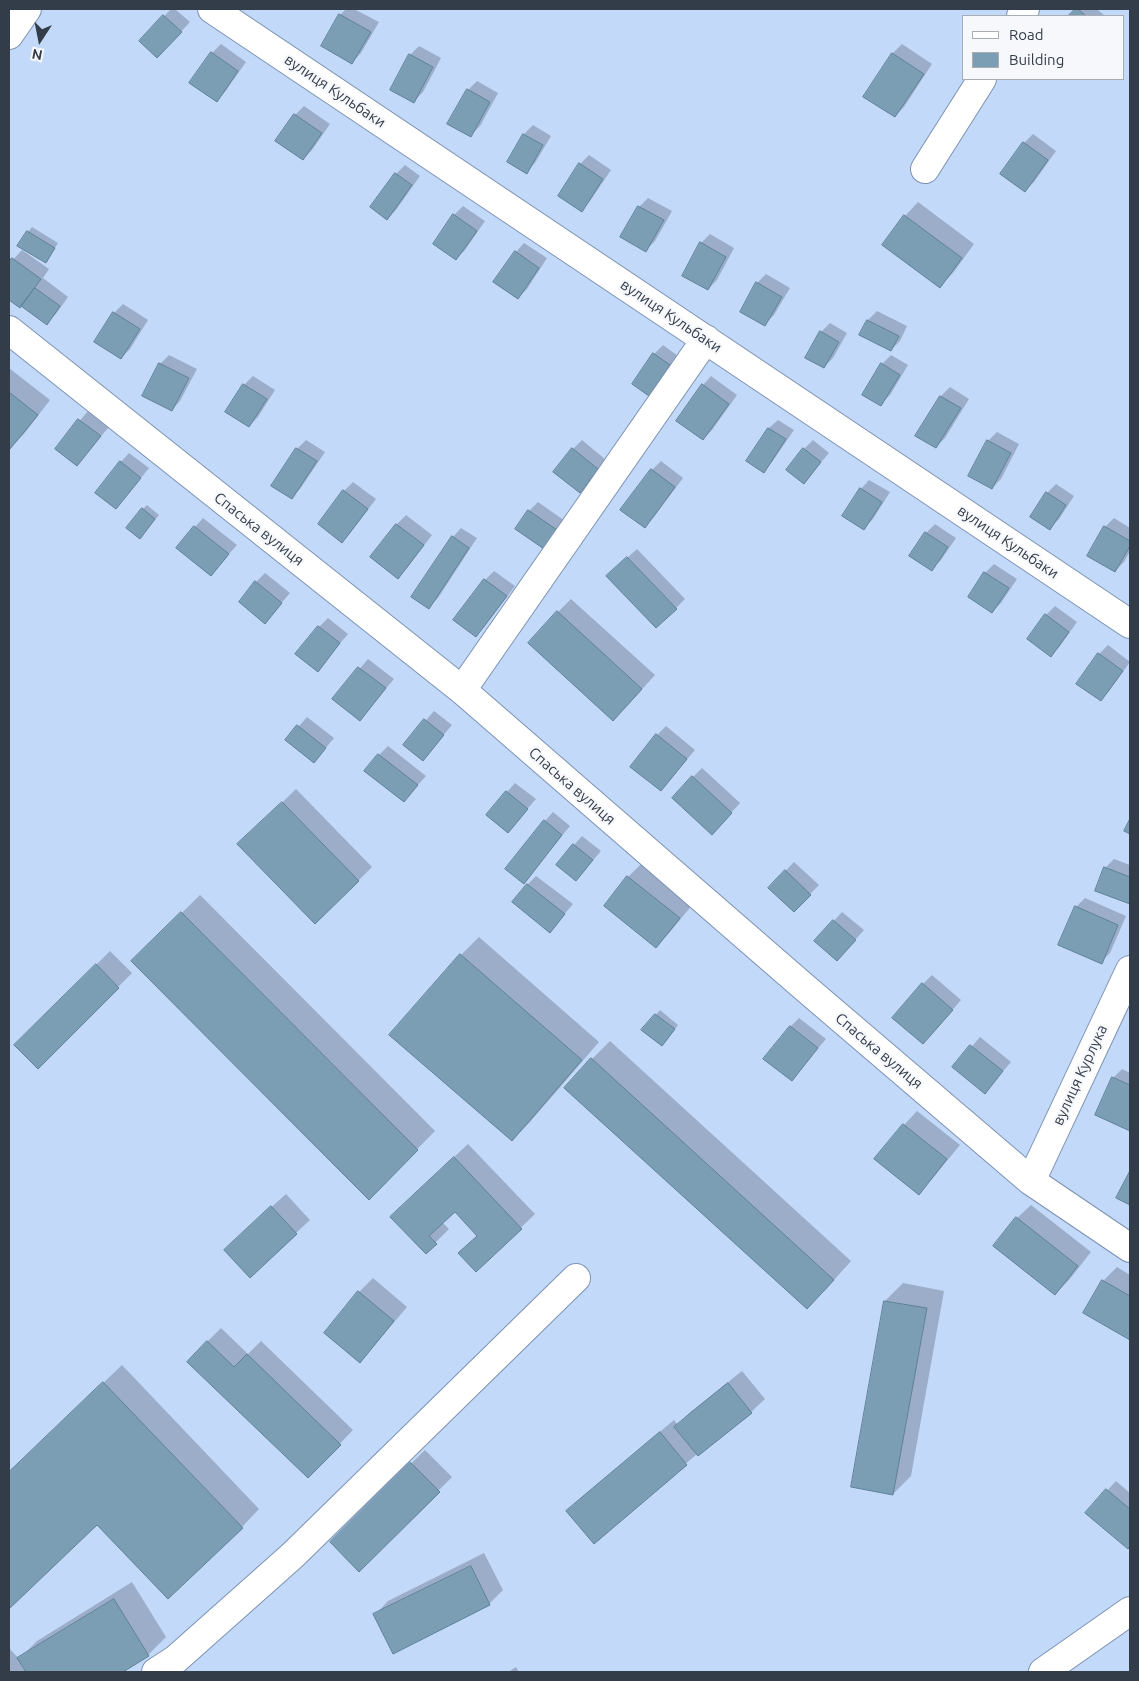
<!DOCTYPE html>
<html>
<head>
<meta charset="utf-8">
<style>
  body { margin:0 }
  #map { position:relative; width:1139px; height:1681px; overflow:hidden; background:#c2d9fa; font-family:Ubuntu,sans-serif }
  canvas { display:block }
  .frame { position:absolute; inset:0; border:10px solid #333c49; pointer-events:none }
  .legend { position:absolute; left:962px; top:15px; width:162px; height:65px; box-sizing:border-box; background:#f6f8fc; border:1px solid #a8adb4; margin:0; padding:6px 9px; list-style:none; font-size:15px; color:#333c49 }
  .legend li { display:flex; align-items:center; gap:10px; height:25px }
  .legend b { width:25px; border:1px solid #a8adb4 }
  .north { position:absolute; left:15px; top:15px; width:50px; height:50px; -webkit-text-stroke:4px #f6f8fc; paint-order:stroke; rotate:191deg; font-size:14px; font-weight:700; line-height:20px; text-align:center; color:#333c49 }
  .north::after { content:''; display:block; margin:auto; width:18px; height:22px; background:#333c49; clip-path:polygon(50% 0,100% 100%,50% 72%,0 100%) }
</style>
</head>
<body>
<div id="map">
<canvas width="1139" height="1681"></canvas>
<div class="frame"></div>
<ul class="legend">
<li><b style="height:6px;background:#fff"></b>Road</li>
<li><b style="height:14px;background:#7b9eb5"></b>Building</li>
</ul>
<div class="north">N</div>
</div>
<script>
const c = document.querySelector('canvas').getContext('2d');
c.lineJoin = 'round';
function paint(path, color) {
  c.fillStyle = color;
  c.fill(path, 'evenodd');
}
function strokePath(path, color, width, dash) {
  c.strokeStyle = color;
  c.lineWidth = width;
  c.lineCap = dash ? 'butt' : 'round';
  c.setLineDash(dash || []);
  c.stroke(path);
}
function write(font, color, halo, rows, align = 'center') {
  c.font = font + ' Ubuntu,sans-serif';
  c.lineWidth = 4.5;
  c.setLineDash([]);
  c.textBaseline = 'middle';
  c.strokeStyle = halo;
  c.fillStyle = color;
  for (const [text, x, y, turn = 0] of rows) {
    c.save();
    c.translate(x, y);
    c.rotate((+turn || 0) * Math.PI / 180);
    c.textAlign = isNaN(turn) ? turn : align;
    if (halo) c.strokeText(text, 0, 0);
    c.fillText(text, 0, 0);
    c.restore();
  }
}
paint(new Path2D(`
  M171,9h4l15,13 -24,26 -25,-7z
  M346,9h8l25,13 -18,31 -9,9 -12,-47z
  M1077,9h20l8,7h-35z
  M221,44l25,18 -21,30 -9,9 -25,-18 21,-30z
  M902,44l30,20 -28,43 -9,9 -30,-20 28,-43z
  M419,46l22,12 -18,34 -9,9 -4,-46z
  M477,81l21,12 -18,33 -9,9 -3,-45z
  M304,106l26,18 -18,26 -9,9 -8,-44z
  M533,125l18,11 -16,27 -9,9 -18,-10 16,-28z
  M1033,134l23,17 -22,31 -9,9 -1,-48z
  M589,155l22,15 -21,31 -8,9 -2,-46z
  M405,165l15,11 -24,34 -9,9 9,-45z
  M648,198l24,13 -17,30 -9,9 -7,-43z
  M918,202l56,42 -21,29 -13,13 -35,-70z
  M463,206l22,15 -20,29 -9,9 -2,-44z
  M32,227l26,16 -12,19 -18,-30z
  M710,234l24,14 -17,32 -9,9 -7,-46z
  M524,243l23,15 -20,31 -9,9 -2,-46z
  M22,250l27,19 -6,9 25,19 -12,17 -9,9 -26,-18 -2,2 -10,-8v-35z
  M766,274l24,14 -16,27 -9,9 -8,-41z
  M123,304l25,16 -18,29 -9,9 -7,-45z
  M877,311l30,15 -7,15 -9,9 -30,-16 7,-14z
  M830,323l17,10 -14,25 -9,9 -3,-35z
  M663,345l15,11 -20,29 -9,9 -15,-10 20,-30z
  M169,355l28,14 -17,32 -8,9 -12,-46z
  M891,355l17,10 -18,30 -9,9 1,-40z
  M9,368l41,32 -26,34 -14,14 -1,-1z
  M253,376l22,14 -17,27 -9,9 -5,-41z
  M711,376l26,19 -25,35 -9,9v-54z
  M950,387l19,12 -24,39 -9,9 -19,-12 24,-39z
  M88,411l21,16 -32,37 -20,-16z
  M778,420l16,10 -22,32 -9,9 -16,-11 22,-32z
  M997,432l22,12 -18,35 -9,9 -4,-47z
  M306,440l19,12 -25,37 -9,9 -18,-13 24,-36z
  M582,440l24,20 -27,31 -6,-42z
  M813,440l16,13 -25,29v-33z
  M129,453l20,15 -25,31 -3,-37z
  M661,461l22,17 -29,39 -9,9 -23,-17 30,-39z
  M869,480l21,12 -17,27 -9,9 -3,-39z
  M353,482l23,17 -25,33 -9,9 2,-50z
  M1056,484l18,12 -15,23 -9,9 -3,-35z
  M538,502l27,19 -12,17 -24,-27z
  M147,505l12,10 -15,18 -1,-24z
  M406,515l26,20 -25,33 -9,9 -26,-20 25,-33z
  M203,518l34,27 -26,29 -16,-47z
  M1114,518l16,10v23l-6,11 -9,9 -10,-44z
  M935,524l21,14 -15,22 -9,9 -6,-36z
  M461,528l16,10 -39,60 -9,9 24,-70z
  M637,549l48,50 -9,9 -59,-41z
  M994,564l23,15 -16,24 -9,9 -7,-39z
  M494,571l21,15 -30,40 -9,9 -21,-16 30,-39z
  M265,573l25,20 -25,29 -9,-40z
  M571,599l84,76 -28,31 -69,-94z
  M1055,606l22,16 -17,24 -9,9 -5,-40z
  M328,618l20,16 -31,36 2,-43z
  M1108,645l22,17 -21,29 -9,9 -1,-46z
  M368,659l26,20 -26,31 -34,-11z
  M434,711l18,14 -29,34 -18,-14z
  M307,717l27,21 -20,24 -27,-22z
  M666,726l29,24 -34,40 -4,-55z
  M388,746l38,30 -22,24 -25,-45z
  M702,768l38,35 -19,21 -28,-47z
  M515,783l21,16 -28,32 -1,-39z
  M296,789l76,78 -14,14 -105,-50z
  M553,812l17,14 -46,56 21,-61z
  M582,836l19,15 -25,29 -2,-35z
  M1114,859l16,6v38l-25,-35z
  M794,862l25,23 -25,25 -24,-23z
  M642,863l51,41 -23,28 -14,14 -51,-40 23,-29z
  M536,876l37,28 -23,27 -23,-46z
  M200,895l235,236 -66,67 -236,-237z
  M1085,898l41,18 -16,37 -9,9 -25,-55z
  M842,912l22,18 -18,20 -30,-9z
  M479,937l120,105 -69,80 -18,18 -51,-185z
  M110,951l22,22 -94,94 -22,-22z
  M932,975l29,25 -29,34 -9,-50z
  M660,1010l18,15 -12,16 -23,-11z
  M799,1018l27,21 -34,40 -2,-52z
  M980,1037l31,25 -26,30 -31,-25z
  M610,1041l241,220 -26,29 -233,-231z
  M1122,1069l8,4v57l-33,-16 16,-36z
  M917,1111l43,34 -28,34 -13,14 -43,-34 28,-34z
  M468,1144l67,70 -59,57 2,-36 -23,-24 -13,11 7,7 -23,23 -21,-49z
  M286,1194l24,26 -14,13 -57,3z
  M1031,1205l60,47 -22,28 -14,14 -38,-76z
  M1117,1267l13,8v64l-45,-27 18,-31z
  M373,1278l34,29 -34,40 -13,14 -35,-29 34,-40z
  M903,1283l41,8 -33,185 -18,18 -8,-193z
  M221,1328l27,26 13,-13 92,89 -45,47 -120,-116z
  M122,1365l137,144 -17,18 -145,-4 -88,84v-134z
  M742,1371l23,28 -14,13 -54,42 -103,88 -26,-31 14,-14 92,-77 4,5 11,-12z
  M425,1450l27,27 -93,93 -28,-28z
  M1116,1481l14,12v52l-2,2 -41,-34z
  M484,1553l19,37 -14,14 -114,11 13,-14z
  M132,1582l34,55 -18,18 -28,17h-111v-24l10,11 18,-18z
  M516,1667l3,5h-11z`), '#0003');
const building = new Path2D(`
  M1075,9h3l8,7h-18z
  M339,14l32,18 -19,32 -31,-18z
  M163,15l19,17 -25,26 -18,-17z
  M211,52l27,19 -21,31 -28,-19z
  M892,53l32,21 -29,43 -32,-20z
  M409,54l24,13 -19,36 -24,-13z
  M467,89l23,13 -19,35 -24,-13z
  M294,114l28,19 -19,27 -28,-19z
  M523,134l20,11 -16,29 -20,-12z
  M1023,142l25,18 -23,32 -25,-18z
  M579,163l24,16 -21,33 -24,-16z
  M395,173l17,12 -25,35 -17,-13z
  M638,206l26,14 -18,32 -26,-15z
  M453,214l24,17 -21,29 -23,-16z
  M904,215l58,43 -22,30 -58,-43z
  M27,231l28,17 -9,15 -29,-17z
  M700,242l26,15 -18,33 -26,-14z
  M515,251l24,17 -21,31 -25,-17z
  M12,258l29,21 -21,29 -11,-8v-38z
  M756,282l26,15 -17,29 -25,-14z
  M35,288l25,18 -13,19 -26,-19z
  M113,312l27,17 -19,30 -27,-17z
  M867,320l32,16 -8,15 -32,-16z
  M820,331l19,11 -15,26 -19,-10z
  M653,353l17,12 -21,31 -17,-12z
  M159,363l30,15 -17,33 -30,-15z
  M881,363l19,12 -19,31 -19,-11z
  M243,384l24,15 -18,28 -24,-15z
  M702,384l27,20 -26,36 -27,-19z
  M9,392l29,23 -28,34 -1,-1z
  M940,396l21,12 -25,40 -21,-12z
  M78,419l23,17 -24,30 -22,-17z
  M768,428l18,11 -22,34 -18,-12z
  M987,440l24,13 -19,36 -24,-13z
  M296,448l21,13 -25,38 -21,-13z
  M572,448l26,21 -18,24 -27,-21z
  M803,448l18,14 -17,22 -18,-14z
  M120,461l21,17 -25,31 -21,-16z
  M651,469l24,18 -30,41 -25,-18z
  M860,488l22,14 -18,28 -22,-14z
  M343,490l25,19 -26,34 -24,-19z
  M1046,492l20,13 -16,25 -20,-13z
  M142,508l13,11 -15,20 -14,-11z
  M528,510l29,20 -13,19 -29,-20z
  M396,524l28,21 -26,34 -28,-22z
  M194,526l35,28 -18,22 -35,-28z
  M1104,526l26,15v5l-15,26 -28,-16z
  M925,532l23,15 -16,24 -23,-15z
  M452,536l17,12 -40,61 -18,-12z
  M627,557l50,52 -21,19 -50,-52z
  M984,572l25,16 -17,25 -24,-16z
  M484,579l23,17 -31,41 -23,-17z
  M255,581l27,22 -17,21 -26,-22z
  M557,611l85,78 -29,32 -85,-78z
  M1045,614l24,18 -18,25 -24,-18z
  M318,626l22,17 -22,29 -23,-18z
  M1098,653l25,18 -22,30 -25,-17z
  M358,667l28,21 -26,33 -28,-22z
  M424,719l20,16 -21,26 -20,-16z
  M297,725l29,23 -12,15 -29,-23z
  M656,734l31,25 -26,32 -31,-24z
  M378,754l40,31 -14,17 -40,-31z
  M692,776l40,37 -20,22 -40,-37z
  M506,791l22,18 -20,24 -22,-18z
  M282,802l77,79 -44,43 -78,-80z
  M1130,819v15l-6,-3z
  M544,820l18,15 -38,49 -19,-15z
  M573,844l20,16 -17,21 -20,-16z
  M1104,867l26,10v27l-35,-13z
  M785,870l26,25 -17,17 -26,-24z
  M627,876l53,42 -24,30 -52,-42z
  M527,884l38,30 -15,19 -38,-31z
  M1075,906l43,19 -16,39 -44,-19z
  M181,912l237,238 -49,50 -238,-239z
  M833,920l23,20 -19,21 -23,-20z
  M460,954l122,106 -70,81 -123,-106z
  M96,964l23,24 -81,81 -24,-24z
  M922,983l31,27 -30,34 -31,-26z
  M655,1014l20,15 -13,17 -21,-16z
  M790,1026l28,22 -26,33 -29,-22z
  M970,1045l33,26 -18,23 -33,-27z
  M591,1058l243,222 -27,29 -243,-221z
  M1112,1077l18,8v46l-35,-16z
  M903,1124l44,35 -28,36 -45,-36z
  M454,1157l68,72 -46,43 -18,-19 19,-17 -22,-24 -26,24 8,8 -11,10 -36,-37z
  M1130,1171v34l-14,-7z
  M271,1206l26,28 -47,44 -26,-28z
  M1016,1217l62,49 -23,29 -62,-49z
  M1102,1280l28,16v44l-47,-27z
  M358,1291l36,30 -34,42 -36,-30z
  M884,1301l43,7 -34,187 -42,-8z
  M207,1341l27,26 13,-13 94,91 -33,33 -121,-116z
  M103,1382l140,146 -75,71 -71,-74 -88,84v-137z
  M728,1383l24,30 -54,43 -24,-29z
  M660,1432l27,33 -93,79 -28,-33z
  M410,1462l30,30 -81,80 -29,-30z
  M1106,1489l24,20v37l-2,3 -43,-36z
  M471,1566l19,39 -97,49 -20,-40z
  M114,1599l35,57 -26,16h-97l-9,-14z`);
paint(building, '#7b9eb5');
strokePath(building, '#5f8197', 1);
const minor = new Path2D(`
  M212,9l918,615
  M1021,16l4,-7
  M9,35l18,-26
  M925,169l57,-90
  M9,330l453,360 342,297 227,194 99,67
  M462,690l244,-351
  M1031,1181l99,-211
  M156,1672l20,-13 117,-104 283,-277
  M1043,1672l87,-61`);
strokePath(minor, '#7d92b1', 30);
strokePath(minor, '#fff', 28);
write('15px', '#333c49', '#f6f8fc', [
  ["вулиця Кульбаки",335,91,34],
  ["вулиця Кульбаки",671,316,34],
  ["Спаська вулиця",259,529,38],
  ["вулиця Кульбаки",1008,542,34],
  ["Спаська вулиця",572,786,41],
  ["Спаська вулиця",879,1051,40],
  ["вулиця Курлука",1080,1075,-65]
]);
</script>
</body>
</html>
